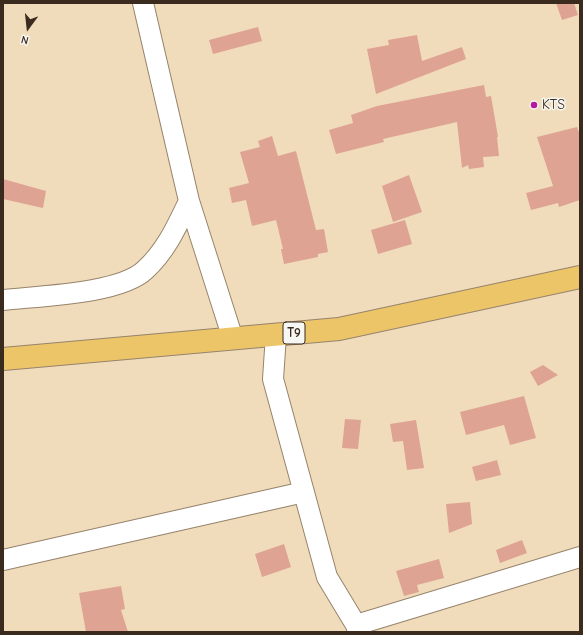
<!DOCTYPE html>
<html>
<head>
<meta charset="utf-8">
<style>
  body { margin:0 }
  #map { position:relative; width:583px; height:635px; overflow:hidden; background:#f0dcba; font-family:"Comic Neue",sans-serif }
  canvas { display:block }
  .frame { position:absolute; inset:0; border:4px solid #3b2a1e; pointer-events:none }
  .north { position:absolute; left:8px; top:8px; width:40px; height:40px; -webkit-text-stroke:3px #f6f6f2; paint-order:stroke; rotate:195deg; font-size:11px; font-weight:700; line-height:16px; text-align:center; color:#3b2a1e }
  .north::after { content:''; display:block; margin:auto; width:14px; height:18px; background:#3b2a1e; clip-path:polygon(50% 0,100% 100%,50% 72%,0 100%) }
</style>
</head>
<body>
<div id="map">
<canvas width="583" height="635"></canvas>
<div class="frame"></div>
<div class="north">N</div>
</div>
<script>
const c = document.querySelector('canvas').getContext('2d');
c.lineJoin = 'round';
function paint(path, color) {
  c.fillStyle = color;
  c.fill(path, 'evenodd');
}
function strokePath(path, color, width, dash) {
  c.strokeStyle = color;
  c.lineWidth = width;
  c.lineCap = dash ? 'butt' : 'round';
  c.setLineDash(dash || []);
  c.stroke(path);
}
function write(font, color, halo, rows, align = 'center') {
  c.font = font + ' "Comic Neue",sans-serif';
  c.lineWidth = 3;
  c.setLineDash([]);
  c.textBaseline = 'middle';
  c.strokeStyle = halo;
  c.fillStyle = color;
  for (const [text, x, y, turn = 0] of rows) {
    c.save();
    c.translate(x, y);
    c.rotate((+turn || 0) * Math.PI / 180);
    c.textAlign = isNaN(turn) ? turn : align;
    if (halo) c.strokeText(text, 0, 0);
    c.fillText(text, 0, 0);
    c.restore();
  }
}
paint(new Path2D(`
  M556,3h18l4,12 -16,5z
  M258,27l4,14 -49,13 -4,-14z
  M417,35l5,26 40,-14 4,12 -90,35 -9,-45 22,-4 -1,-5z
  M484,85l2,12 5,-1 7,41h-1l2,19 -16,1 1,10 -15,2 -1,-4 -6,3 -5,-46 -74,17 1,3 -48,12 -7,-24 24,-7 -2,-8 26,-9z
  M577,127l3,8v65l-21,7 -1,-4 -27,7 -5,-17 27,-7 -16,-49z
  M272,136l6,20 18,-5 20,79 8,-1 4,23 -10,2v3l-34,7 -3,-15h2l-7,-29 -24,6 -6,-26 -14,3 -3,-15 20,-5 -9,-31 20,-5 -2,-6z
  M409,175l13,37 -29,10 -11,-36z
  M3,179l43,12 -3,17 -40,-9z
  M405,220l7,24 -34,10 -7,-24z
  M543,365l15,10 -20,11 -8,-14z
  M524,396l12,42 -26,7 -6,-20 -38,10 -6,-23z
  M345,419l16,1 -3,29 -16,-1z
  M416,420l8,48 -17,2 -4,-29 -10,1 -3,-18z
  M497,460l4,15 -25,6 -4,-14z
  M470,502l2,22 -23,9 -3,-29z
  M522,540l5,13 -27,10 -4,-13z
  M284,544l7,23 -29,10 -7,-23z
  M439,559l5,19 -27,7 2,7 -15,4 -8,-25z
  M121,586l4,23 -4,1 7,22h-42l-7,-39z`), '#dea392');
const street = new Path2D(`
  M143,3l46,198 44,138
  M3,300c35,-4 117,-6 142,-30 21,-19 32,-44 44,-69
  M276,335l-3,44 54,198 29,48 2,7
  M3,560l301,-68
  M356,625l224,-68`);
const highway = new Path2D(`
  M3,359l336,-30 241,-52`);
strokePath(street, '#96836c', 22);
strokePath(highway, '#96836c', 24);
strokePath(street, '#fff', 20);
strokePath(highway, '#edc569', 22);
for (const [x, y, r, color] of [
  [534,105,4,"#b5179e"]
]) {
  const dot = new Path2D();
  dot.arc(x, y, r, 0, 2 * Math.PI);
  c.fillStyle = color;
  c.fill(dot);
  strokePath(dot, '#f6f6f2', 1.5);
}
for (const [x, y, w] of [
  [294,333,22]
]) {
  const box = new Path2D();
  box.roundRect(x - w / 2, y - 11, w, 22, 3);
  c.fillStyle = '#f6f6f2';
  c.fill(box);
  strokePath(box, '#3b2a1e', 1);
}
write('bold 13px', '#3b2a1e', null, [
  ["T9",294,333]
]);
write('14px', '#3b2a1e', '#f6f6f2', [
  ["KTS",542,105]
], 'left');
</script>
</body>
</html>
